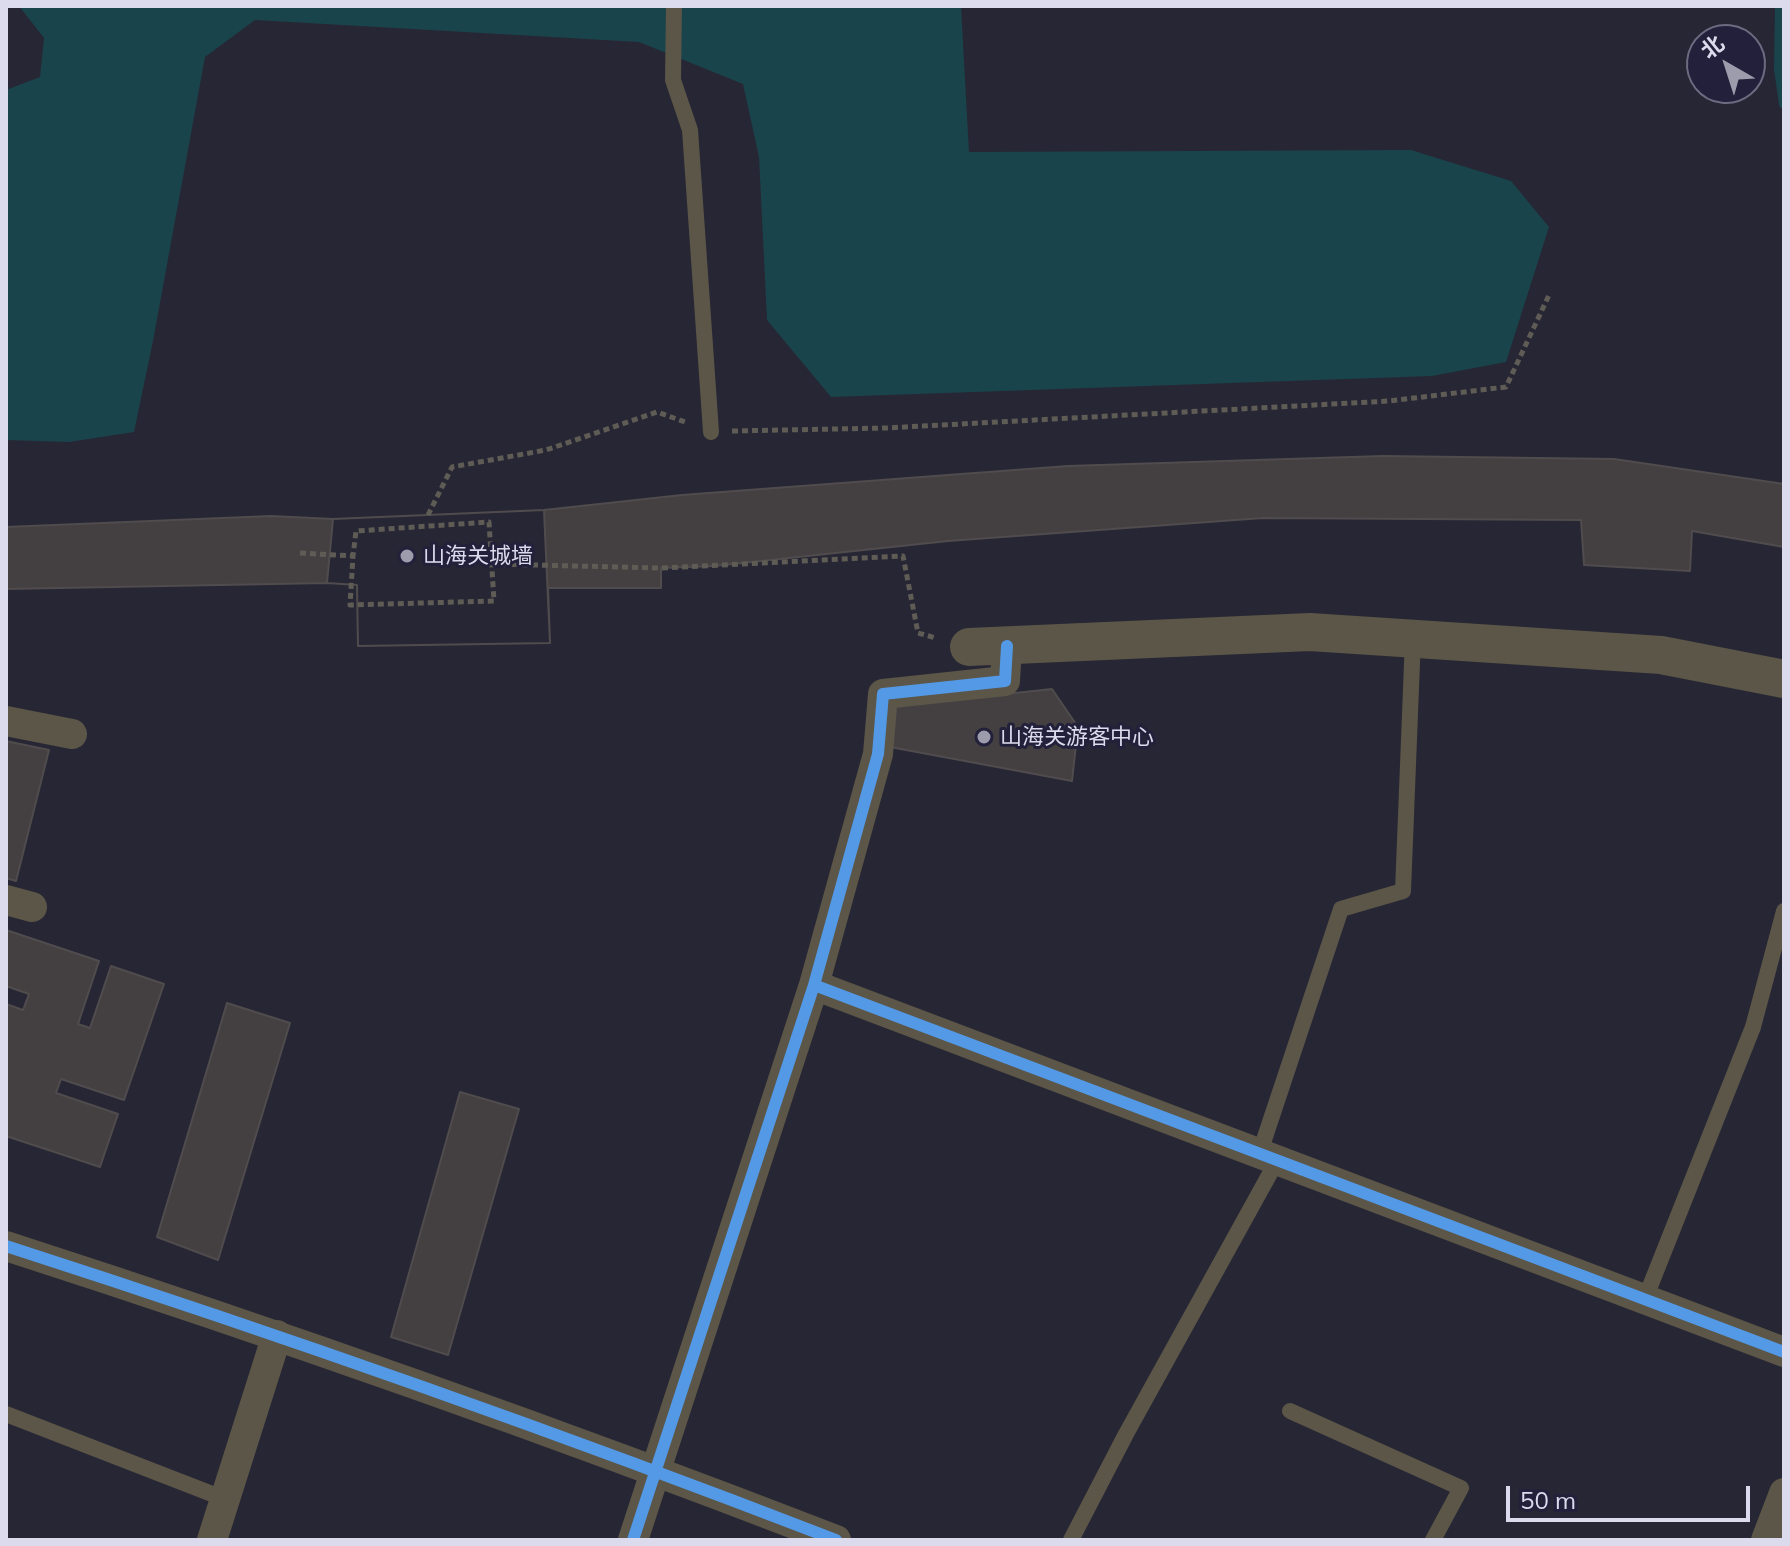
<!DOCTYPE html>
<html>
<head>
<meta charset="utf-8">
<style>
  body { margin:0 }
  #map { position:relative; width:1790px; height:1546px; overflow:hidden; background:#272634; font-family:Mulish,"Noto Sans SC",sans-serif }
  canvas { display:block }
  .frame { position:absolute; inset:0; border:8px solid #dcdbed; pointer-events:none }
  .north { position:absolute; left:1686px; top:24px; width:80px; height:80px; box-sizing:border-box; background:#22203a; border:2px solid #6c6b82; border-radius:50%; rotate:321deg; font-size:22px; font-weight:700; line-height:32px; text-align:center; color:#dcdbed }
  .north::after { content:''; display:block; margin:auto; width:28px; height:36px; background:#9d9cac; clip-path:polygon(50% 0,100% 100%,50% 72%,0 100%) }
  .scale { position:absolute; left:1506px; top:1486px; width:244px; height:36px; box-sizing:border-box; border:4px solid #dcdbed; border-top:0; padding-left:10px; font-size:24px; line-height:28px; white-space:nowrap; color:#dcdbed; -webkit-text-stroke:6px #22203a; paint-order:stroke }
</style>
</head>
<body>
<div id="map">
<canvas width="1790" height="1546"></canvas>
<div class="frame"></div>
<div class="north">北</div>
<div class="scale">50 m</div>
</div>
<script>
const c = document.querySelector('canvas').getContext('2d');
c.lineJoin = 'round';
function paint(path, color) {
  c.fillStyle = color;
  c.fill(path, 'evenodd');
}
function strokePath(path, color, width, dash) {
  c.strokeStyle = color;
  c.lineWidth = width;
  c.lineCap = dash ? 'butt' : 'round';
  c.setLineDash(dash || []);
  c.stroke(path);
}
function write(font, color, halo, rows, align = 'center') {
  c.font = font + ' Mulish,"Noto Sans SC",sans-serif';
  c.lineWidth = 6;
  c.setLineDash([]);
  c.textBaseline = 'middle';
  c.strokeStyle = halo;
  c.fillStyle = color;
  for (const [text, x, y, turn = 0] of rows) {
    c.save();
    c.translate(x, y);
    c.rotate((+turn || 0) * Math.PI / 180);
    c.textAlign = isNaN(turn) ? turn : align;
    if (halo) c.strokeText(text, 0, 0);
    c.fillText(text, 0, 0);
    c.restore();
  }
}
paint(new Path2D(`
  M19,6h942l8,146 442,-2 100,31 38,46 -43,135 -74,14 -601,21 -64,-77 -8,-163 -16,-73 -104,-42 -384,-22 -50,37 -52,284 -19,91 -65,10 -63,-2v-350l34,-13 4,-39z`), '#1a444b');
strokePath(new Path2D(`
  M1780,6l-1,63 5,35`), '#1a444b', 10);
const building = new Path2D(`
  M1383,456l231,3 170,25v63l-92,-16 -2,40 -106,-6 -3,-45 -318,-2 -315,23 -234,25 -53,2v20h-113l2,55 -192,3 -1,-61 -30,-2 -321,6v-62l265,-11 62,3 211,-9 138,-15 386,-29z
  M544,510l6,133 -192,3 -1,-61 -30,-2 6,-64z
  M1052,689l26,38 -6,54 -182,-34 4,-41z
  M6,741l43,9 -33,131 -10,-3z
  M6,930l93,31 -21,63 12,4 21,-62 53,18 -40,116 -63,-21 -5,14 62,21 -18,53 -94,-31v-132l17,6 6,-16 -23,-8z
  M227,1003l63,20 -72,237 -61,-23z
  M460,1092l59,17 -71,246 -57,-18z`);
paint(building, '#444042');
strokePath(building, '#504c4d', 2);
strokePath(new Path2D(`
  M732,431l154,-3 503,-27 117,-14 44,-94
  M428,515l24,-48 94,-17 111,-38 31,11
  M300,553l53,3 -3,49 144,-4 -5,-79 -133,9 -3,25
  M492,564l169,4 242,-12 15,77 18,5`), '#5f5c55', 5, [6, 4]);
strokePath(new Path2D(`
  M674,6l-1,74 17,50 21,302
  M1260,1152l81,-243 62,-18 10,-253
  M1645,1299l108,-272 31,-116
  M1290,1411l171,77 -28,52
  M6,1414l219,85
  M1071,1540l55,-106 152,-275`), '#5b5647', 16);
strokePath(new Path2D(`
  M6,721l66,13
  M6,900l26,7
  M814,985l970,367
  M6,1246c279,90 556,188 830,294
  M212,1540l65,-205
  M633,1540l181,-555 64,-231 5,-60 122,-13 2,-35
  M1766,1540l18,-47`), '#5b5647', 30);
strokePath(new Path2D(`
  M969,647l341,-15 351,23 123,24`), '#5b5647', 38);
strokePath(new Path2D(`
  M814,985l970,367
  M6,1246c279,90 556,188 830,294
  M633,1540l181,-555 64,-231 5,-60 122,-13 2,-35`), '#5399e6', 12);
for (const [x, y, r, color] of [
  [407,556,8,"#9d9cac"],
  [984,737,8,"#9d9cac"]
]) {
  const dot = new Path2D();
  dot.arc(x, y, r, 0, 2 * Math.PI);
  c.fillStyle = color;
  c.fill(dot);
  strokePath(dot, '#22203a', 3);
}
write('22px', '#dcdbed', '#22203a', [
  ["山海关城墙",423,556],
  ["山海关游客中心",1000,737]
], 'left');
</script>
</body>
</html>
